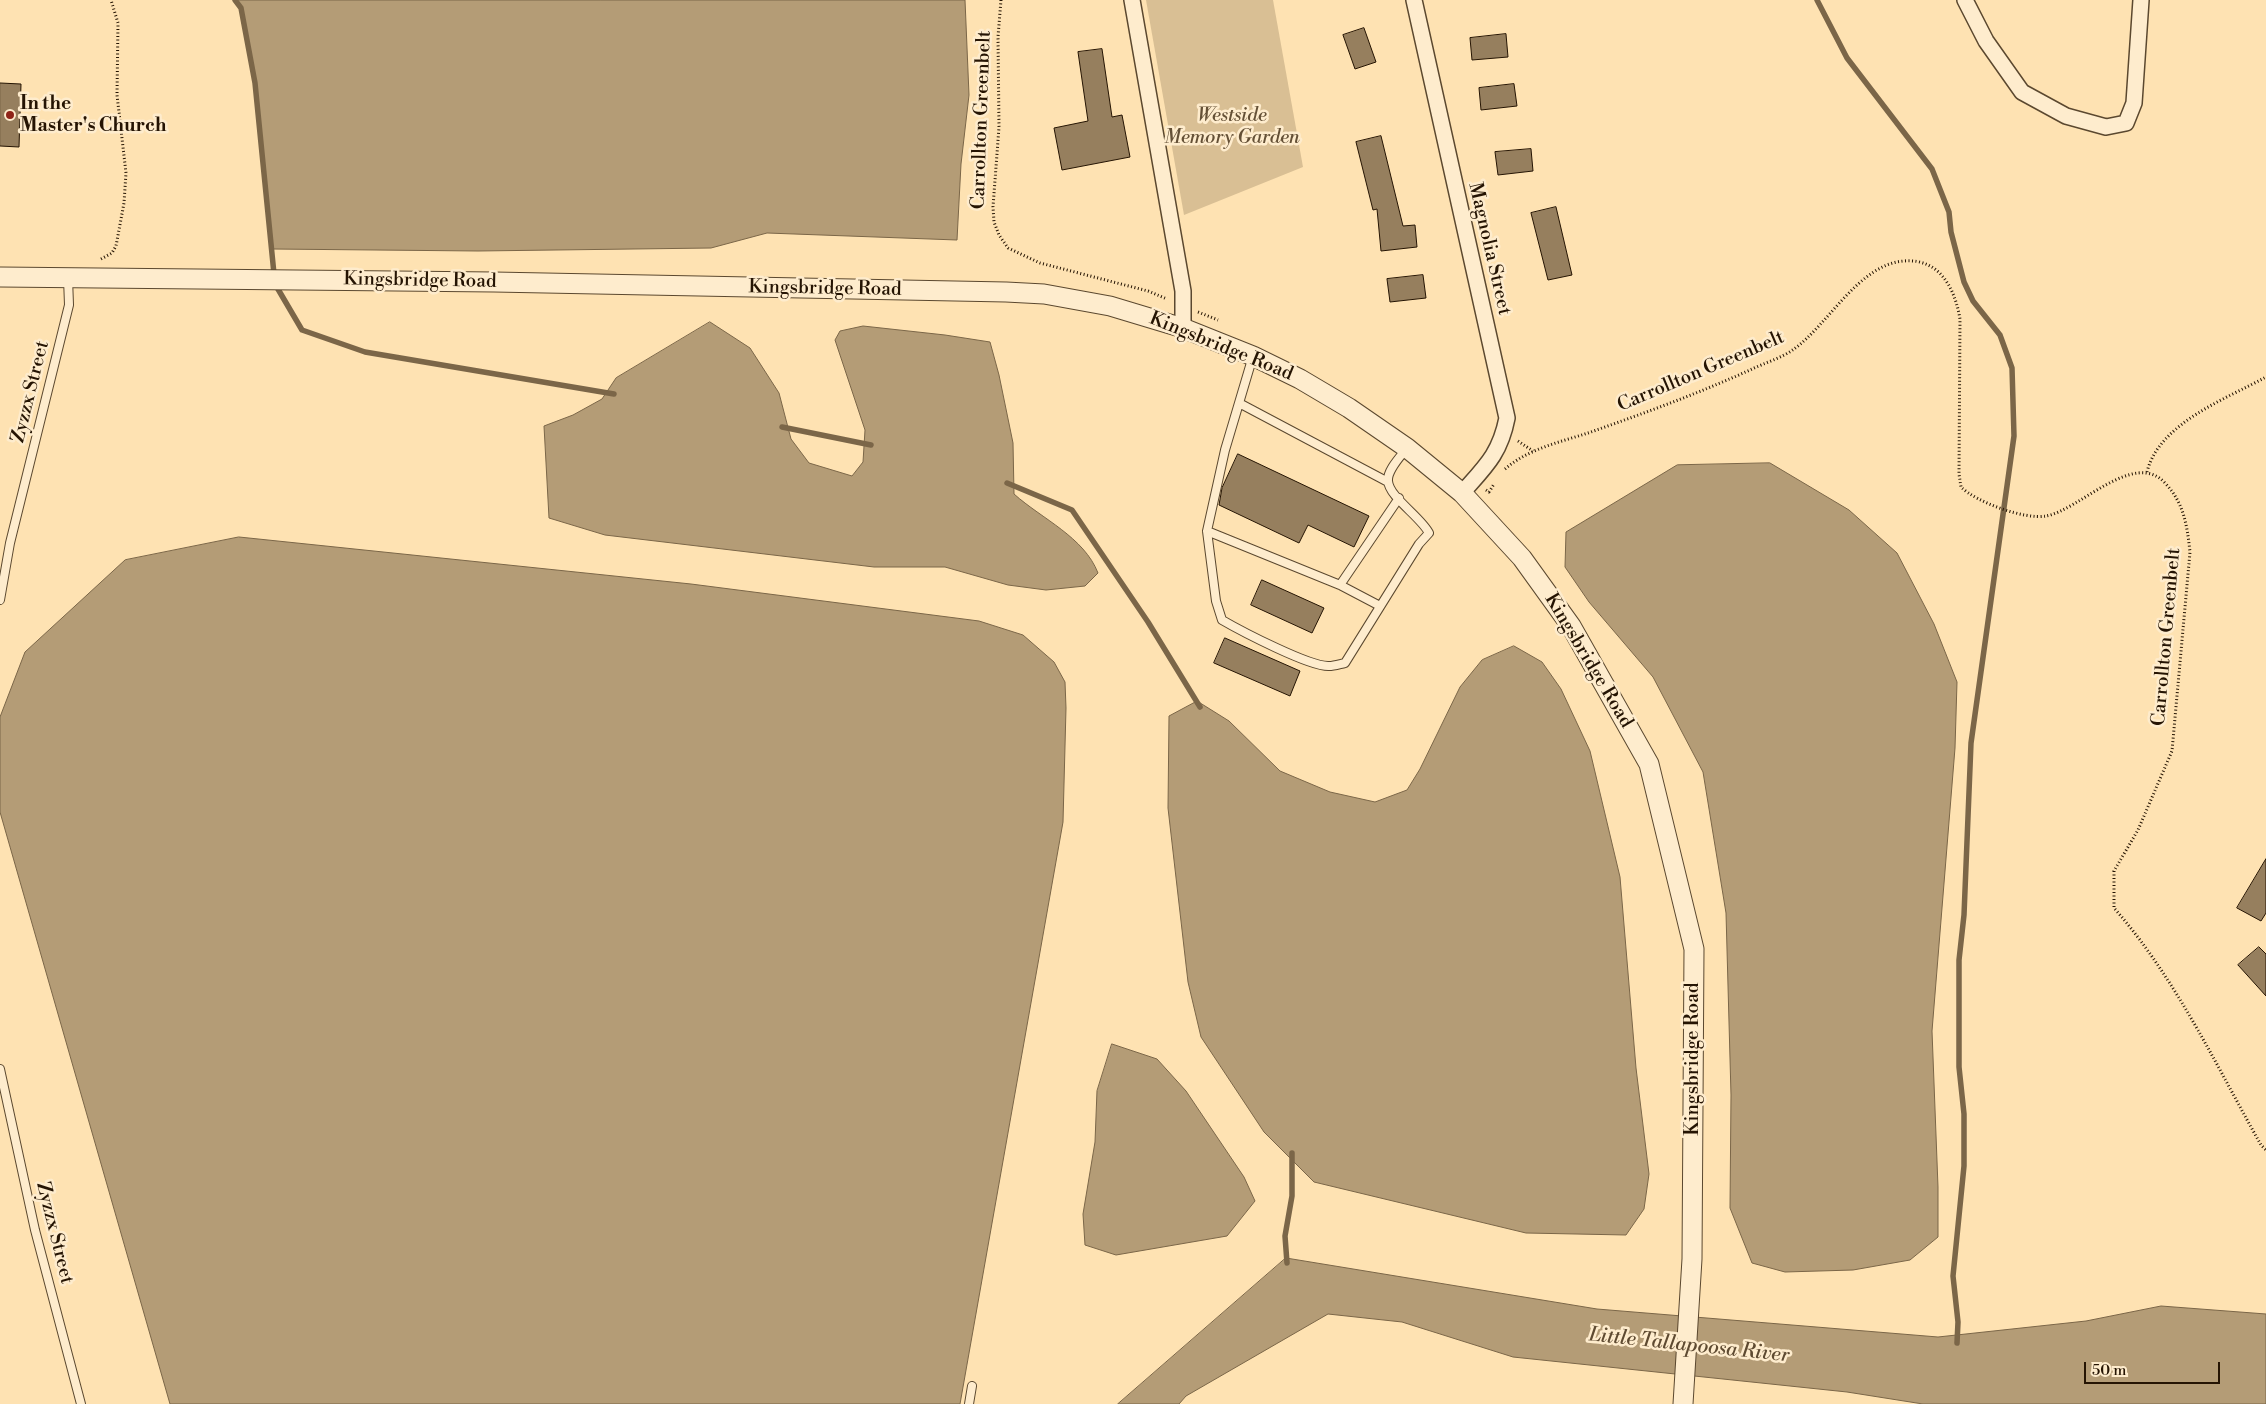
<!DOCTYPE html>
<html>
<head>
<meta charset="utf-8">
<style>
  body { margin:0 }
  #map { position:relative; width:2266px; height:1404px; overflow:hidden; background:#fee2b2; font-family:"Libre Bodoni",serif }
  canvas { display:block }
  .scale { position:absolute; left:2084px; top:1362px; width:136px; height:22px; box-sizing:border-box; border:2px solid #251403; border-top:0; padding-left:6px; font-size:15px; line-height:18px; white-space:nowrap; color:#251403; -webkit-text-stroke:4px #feeccd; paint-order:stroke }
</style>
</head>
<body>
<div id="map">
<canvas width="2266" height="1404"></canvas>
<div class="scale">50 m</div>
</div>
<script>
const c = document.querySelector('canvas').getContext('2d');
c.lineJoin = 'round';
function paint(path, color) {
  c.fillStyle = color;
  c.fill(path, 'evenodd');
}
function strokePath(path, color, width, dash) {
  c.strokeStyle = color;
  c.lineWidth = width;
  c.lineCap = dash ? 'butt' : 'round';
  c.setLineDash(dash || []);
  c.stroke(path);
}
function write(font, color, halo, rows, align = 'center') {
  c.font = font + ' "Libre Bodoni",serif';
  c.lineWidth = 5;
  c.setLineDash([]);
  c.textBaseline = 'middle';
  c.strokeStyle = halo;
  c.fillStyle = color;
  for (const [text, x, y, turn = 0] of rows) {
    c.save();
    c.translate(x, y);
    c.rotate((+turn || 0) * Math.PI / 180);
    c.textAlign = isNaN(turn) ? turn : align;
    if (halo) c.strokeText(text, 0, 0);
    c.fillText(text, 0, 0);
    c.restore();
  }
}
paint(new Path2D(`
  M1146,0h127l30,167 -119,48z`), '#d9bf94');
const water = new Path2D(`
  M236,0h729l4,95 -8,69 -4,76 -190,-7 -56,15 -233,3 -206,-2 -17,-166 -14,-74z
  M710,322l40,26 29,45 12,46 18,24 43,13 11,-14 2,-32 -30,-90 5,-9 23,-5 82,9 45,7 9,33 14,68 1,51c28,25 70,43 84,79l-13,13 -39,4 -38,-5 -63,-18h-71l-269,-32 -56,-17 -5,-92 29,-11 29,-16 14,-21z
  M1770,463l79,47 48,43 37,71 23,58 -2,66 -23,283 6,156v50l-28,23 -57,10 -68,2 -33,-9 -22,-55 1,-113 -5,-182 -23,-141 -50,-95 -64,-75 -24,-35 1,-35 111,-67z
  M239,537l452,47 288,37 44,14 31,27 11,20 1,26 -3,114 -103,582h-790l-170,-592v-95l25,-65 100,-92z
  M1514,646l28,16 19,27 29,62 30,126 16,191 13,106 -5,35 -18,26 -100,-2 -212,-51 -50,-50 -63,-95 -13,-55 -20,-174 1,-92 28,-15 32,20 51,50 50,21 45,10 32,-12 13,-21 40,-82 22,-27z
  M1112,1044l45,15 29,32 58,86 11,24 -28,35 -111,19 -31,-10 -2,-31 12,-72 2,-51z
  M1286,1258l311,51 341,28 148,-16 75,-15 105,8v90h-343l-76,-12 -334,-35 -111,-35 -74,-8 -142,82 -7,8h-61z`);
paint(water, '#b49c76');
strokePath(water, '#7b6648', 1);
strokePath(new Path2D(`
  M235,0l6,8 14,75 20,201 27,46 63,22 249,42
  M1817,0l30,58 85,111 17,43 2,20 13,50 9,19 27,34 12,33 2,68 -43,307 -7,172 -5,45v107l5,47v52l-11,110 5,46 -1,21
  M782,427l89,18
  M1007,483l65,27 76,112 52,85
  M1287,1263l-2,-27 7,-40v-43`), '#7b6648', 5.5);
const building = new Path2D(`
  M1364,28l12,34 -21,7 -12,-34z
  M1506,34l2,23 -36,3 -2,-22z
  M1102,49l10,68 10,-2 8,42 -68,13 -8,-42 34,-7 -10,-69z
  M0,83l21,1 -2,63 -19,-1z
  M1514,84l3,22 -36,4 -2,-22z
  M1381,136l22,90 12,-1 2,22 -36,4 -4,-42 -4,1 -17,-68z
  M1531,149l2,22 -35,4 -3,-23z
  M1556,207l16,68 -24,5 -17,-67z
  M1423,275l3,23 -36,4 -3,-23z
  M1238,454l131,62 -15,31 -46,-22 -9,18 -80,-38 3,-17z
  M1262,580l62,28 -12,25 -61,-28z
  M1225,638l75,33 -10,25 -76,-33z
  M2266,859v54l-5,8 -24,-13z
  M2259,947l7,7v42l-28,-31z`);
paint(building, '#967f5e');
strokePath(building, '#251403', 1);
const service = new Path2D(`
  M1253,356l-28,94 -18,81 9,70 6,19c19,11 88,47 107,46 5,0 11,-2 16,-3l74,-119 10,-11c-8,-16 -40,-36 -41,-52 -1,-11 13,-25 19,-33
  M1239,403l149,79
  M1207,531l133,54 59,-87
  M1340,585l40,21
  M0,600l10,-57 59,-238 -1,-27
  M0,1069l35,161 46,174
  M969,1404l3,-18`);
const minor = new Path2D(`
  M1132,0l51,291v37
  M1414,0l93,418c-7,36 -22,49 -45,75
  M1965,0l21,41 36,51 44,24 40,11 20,-4 8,-20 7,-103`);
const tertiary = new Path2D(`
  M0,277l494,5 512,10 38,2 66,12 73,22 70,28 47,23 49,29 58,40 55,45 60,65 49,68 78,138 45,185 -2,310 -9,145`);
strokePath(service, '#5b482f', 10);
strokePath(minor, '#5b482f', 18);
strokePath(tertiary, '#5b482f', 21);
strokePath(new Path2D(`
  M1001,0l-3,37 1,90 -6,80 1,15 5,13 9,13 32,15 108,28 19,8
  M101,259l11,-6 4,-7 8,-43 2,-30 -9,-78 1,-72 -7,-23
  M1198,312l20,8
  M1518,441l15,10
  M1505,469c23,-20 55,-27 83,-36 54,-19 109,-39 162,-63 14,-7 32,-12 44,-21 34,-24 65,-85 110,-88 36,-3 51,28 56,58l-1,155 2,13c15,15 64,33 85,29 34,-6 88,-67 119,-33 19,20 22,42 25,69l-18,199 -34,79 -24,41v37c61,69 102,157 147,237l5,5
  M2147,472c12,-49 79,-73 119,-95
  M1486,490l3,2 5,-8`), '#251403', 3, [1, 2.5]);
strokePath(service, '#feeccd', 8);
strokePath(minor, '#feeccd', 15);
strokePath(tertiary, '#feeccd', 19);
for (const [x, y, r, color] of [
  [10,115,5,"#8f2418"]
]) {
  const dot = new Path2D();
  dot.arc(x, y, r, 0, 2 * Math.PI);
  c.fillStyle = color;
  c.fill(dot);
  strokePath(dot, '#feeccd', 2);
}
write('bold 19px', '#251403', '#feeccd', [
  ["In the",20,104],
  ["Master's Church",20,126]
], 'left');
write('italic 19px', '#645036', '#feeccd', [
  ["Westside",1232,116],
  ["Memory Garden",1232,138]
]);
write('19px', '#251403', '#feeccd', [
  ["Carrollton Greenbelt",982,120,-88],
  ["Magnolia Street",1489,249,77],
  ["Kingsbridge Road",420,281,1],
  ["Kingsbridge Road",825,289,1],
  ["Kingsbridge Road",1221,347,22],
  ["Carrollton Greenbelt",1701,372,-23],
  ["Zyzzx Street",31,392,-76],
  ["Carrollton Greenbelt",2167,637,-85],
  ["Kingsbridge Road",1588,661,59],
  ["Kingsbridge Road",1693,1059,-90],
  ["Zyzzx Street",54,1233,76]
]);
write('italic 20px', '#5e4a31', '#feeccd', [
  ["Little Tallapoosa River",1689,1346,6]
]);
</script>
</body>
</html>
